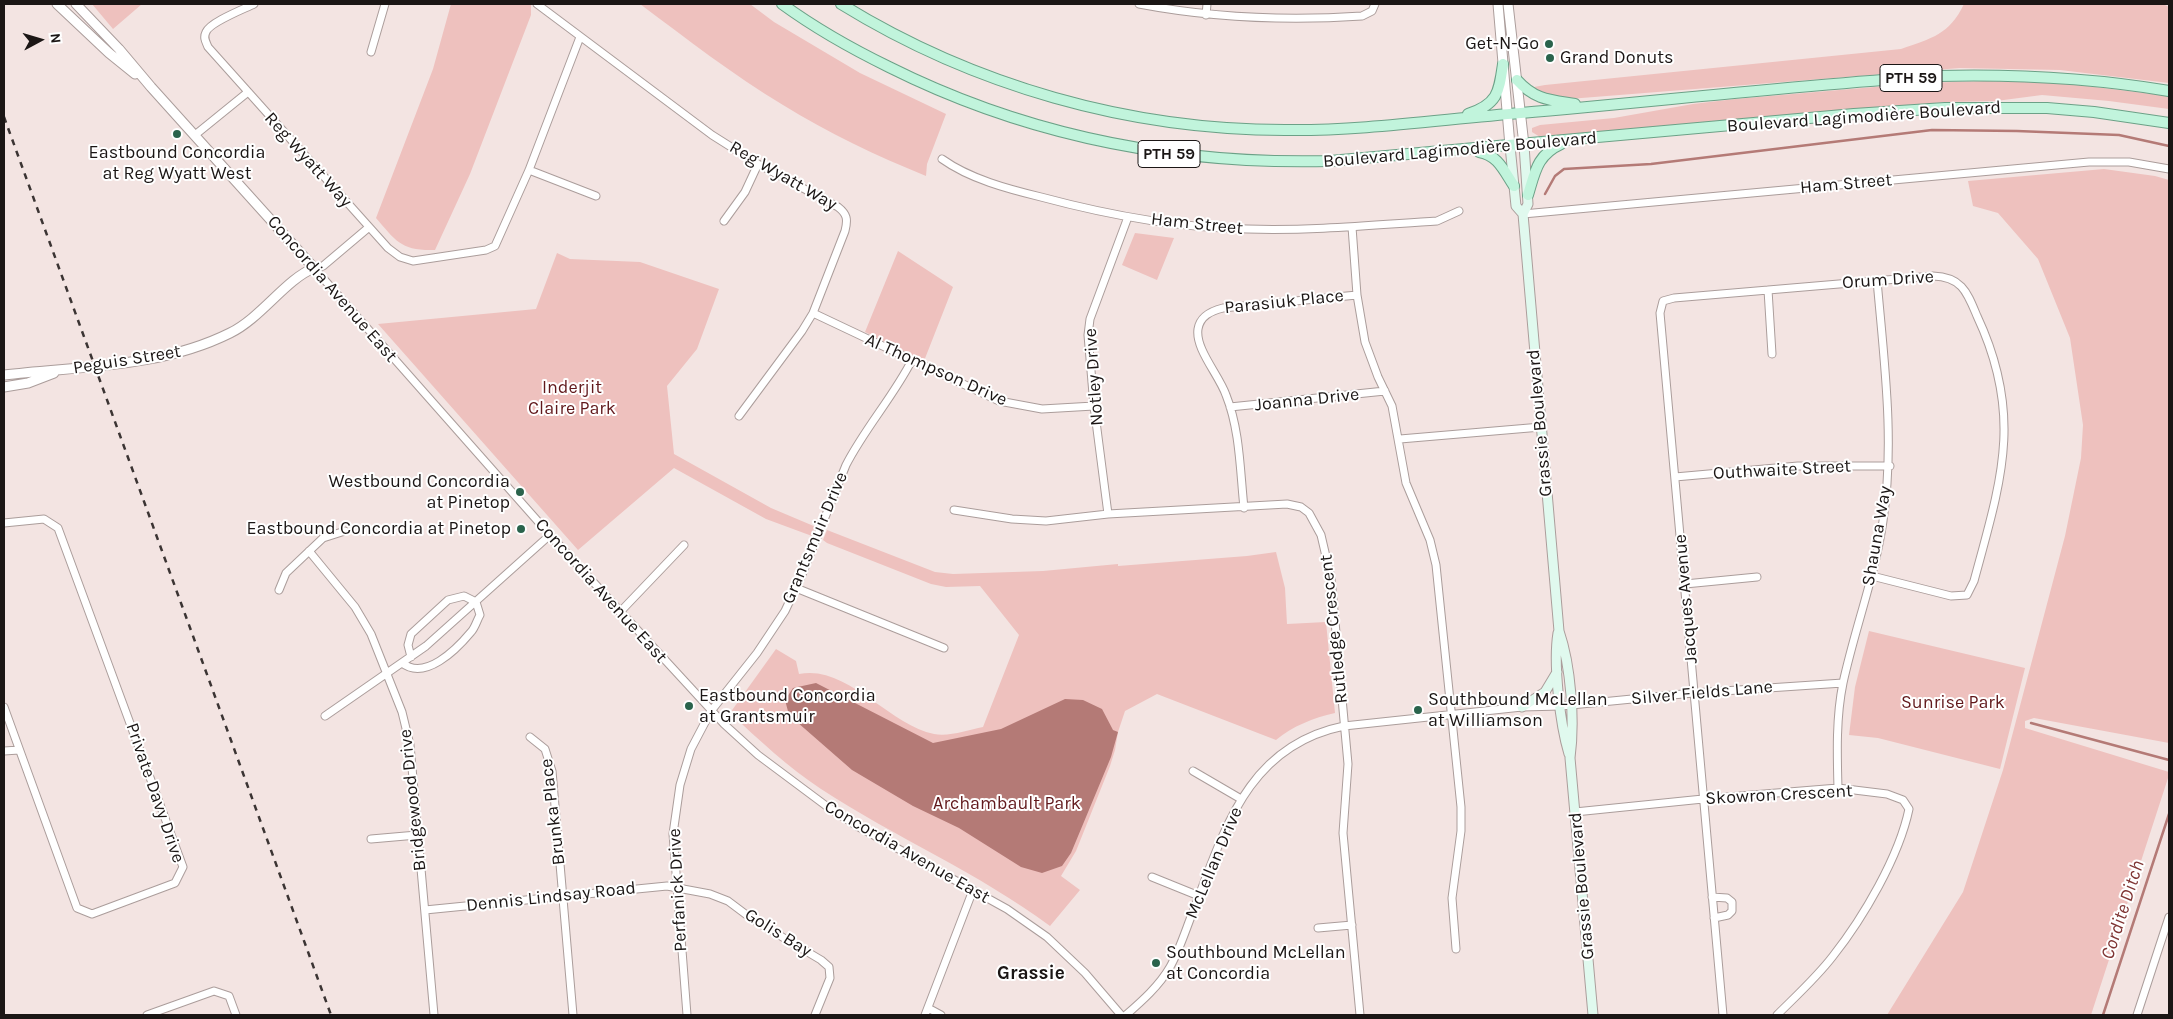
<!DOCTYPE html>
<html>
<head>
<meta charset="utf-8">
<style>
  body { margin:0 }
  #map { position:relative; width:2173px; height:1019px; overflow:hidden; background:#f3e4e2; font-family:Karla,sans-serif }
  canvas { display:block }
  .frame { position:absolute; inset:0; border:5px solid #1b1615; pointer-events:none }
  .north { position:absolute; left:15px; top:15px; width:50px; height:50px; -webkit-text-stroke:4px #fff; paint-order:stroke; rotate:84deg; font-size:14px; font-weight:700; line-height:20px; text-align:center; color:#1b1615 }
  .north::after { content:''; display:block; margin:auto; width:18px; height:22px; background:#1b1615; clip-path:polygon(50% 0,100% 100%,50% 72%,0 100%) }
</style>
</head>
<body>
<div id="map">
<canvas width="2173" height="1019"></canvas>
<div class="frame"></div>
<div class="north">N</div>
</div>
<script>
const c = document.querySelector('canvas').getContext('2d');
c.lineJoin = 'round';
function paint(path, color) {
  c.fillStyle = color;
  c.fill(path, 'evenodd');
}
function strokePath(path, color, width, dash) {
  c.strokeStyle = color;
  c.lineWidth = width;
  c.lineCap = dash ? 'butt' : 'round';
  c.setLineDash(dash || []);
  c.stroke(path);
}
function write(font, color, halo, rows, align = 'center') {
  c.font = font + ' Karla,sans-serif';
  c.lineWidth = 4;
  c.setLineDash([]);
  c.textBaseline = 'middle';
  c.strokeStyle = halo;
  c.fillStyle = color;
  for (const [text, x, y, turn = 0] of rows) {
    c.save();
    c.translate(x, y);
    c.rotate((+turn || 0) * Math.PI / 180);
    c.textAlign = isNaN(turn) ? turn : align;
    if (halo) c.strokeText(text, 0, 0);
    c.fillText(text, 0, 0);
    c.restore();
  }
}
paint(new Path2D(`
  M92,4h50l-29,25z
  M451,4h80v11l-61,159 -35,76c-34,1 -39,-9 -59,-32l57,-149z
  M640,4h110l24,18 86,51 86,41 -19,50 -1,12c-49,-20 -98,-43 -143,-71 -50,-30 -96,-66 -143,-101z
  M1964,4h199l6,3v76l-109,-13 -100,-2 -391,31 -36,-9 1,-3 11,-2 356,-36c31,-11 48,-14 63,-45z
  M1987,81l76,2 106,13v13l-60,-8 -67,-6 -46,6 -49,1 -65,5 -342,30 -8,-5v-4l8,-3 74,-7 79,-14 42,-5 186,-16z
  M2104,169l51,7 14,4v563l-135,-25 -9,3v7l144,44v3l-78,240h-204l76,-123 40,-122 62,-234 16,-78 2,-33 -13,-87 -32,-79 -40,-46 -25,-7 -5,-25z
  M1135,233l39,5 -17,42 -35,-15z
  M898,251l55,36 -29,74 -59,-29z
  M557,253l13,6 70,3 79,27 -22,60 -30,37 7,68 97,54 45,19 -4,9 -46,-17 -92,-51 -96,82 -200,-226 158,-15z
  M827,530l108,42 18,2 90,-3 75,-7v2l129,-10 29,-4 9,36 2,36 39,-2 9,91c-22,5 -42,13 -59,27l-119,-46 -32,17 -7,21 -3,18 -5,16 -34,85 -15,25 19,14 -30,36c-71,-53 -154,-88 -229,-137 -33,-22 -62,-49 -91,-76l46,-64 20,12 3,13c48,-10 90,51 135,60 15,3 34,-4 49,-7l36,-92 -39,-49 -34,1 -15,-3 -104,-41 -4,-3z
  M1869,631l156,37 -25,101 -122,-31 -29,-3 6,-48z`), '#eec1be');
paint(new Path2D(`
  M816,683l117,60 68,-14 64,-30 18,1 19,9 11,21 5,2 -7,25 -40,96 -9,13 -20,7 -21,-6 -62,-39 -46,-22 -61,-36 -63,-55 -4,-15 8,-12z`), '#b47a76');
strokePath(new Path2D(`
  M1545,194l10,-18 9,-7 87,-5 281,-34 85,1 102,4 50,11
  M2031,723l138,37
  M2103,1015l66,-201`), '#b47a76', 2.5);
const minor = new Path2D(`
  M254,4c-10,5 -44,18 -48,28 -3,6 0,10 2,15l180,201 12,9 13,4 73,-11 9,-4 34,-76 51,-133
  M537,4l175,131 46,29 80,43c9,7 10,12 7,24l-32,82 -11,18 -63,85
  M1139,4c74,14 147,17 223,12l10,-5 3,-7
  M1206,15l1,-11
  M371,52l14,-48
  M195,135l53,-43
  M942,159c28,20 66,30 99,38 67,18 137,31 206,32 64,2 127,-4 190,-8l22,-10
  M529,170l67,26
  M1523,214l566,-52h40l40,7
  M724,221l21,-29 13,-28
  M1352,227l5,68 8,47 13,35 14,29 14,77 24,57 6,25 25,242v24l-9,67 4,51
  M368,228l-45,38 -9,2 236,267 174,189 34,31 67,50 32,21 150,83 40,28 38,36 36,42
  M1768,290l4,64
  M813,313l186,88 43,8 52,-3
  M1230,407l155,-16
  M1400,439l141,-12
  M1675,477l123,-11h92
  M1244,508c-4,-38 -4,-78 -18,-113 -7,-20 -31,-46 -28,-66 2,-13 13,-18 25,-21l134,-13
  M954,510l58,9 34,2 62,-7 179,-10 14,3 8,6 12,22 10,43 17,186 -5,69 17,182
  M1108,514l-14,-108 -6,-71 2,-16 38,-102
  M4,523l40,-4 14,9 125,339 -8,16 -83,31 -15,-6 -73,-201
  M309,551l46,56 16,27 31,78 8,33 24,270
  M1685,584l72,-7
  M796,588l148,60
  M279,590l7,-17 37,-35 22,-7
  M620,612l64,-67
  M402,663c23,18 54,-13 69,-31 4,-4 6,-12 9,-17l-4,-13 -12,-6 -16,4 -37,34 -3,11 3,12
  M325,716l101,-70 124,-111
  M530,737l15,12 7,22 21,244
  M4,751l15,-1
  M1193,771l48,28
  M1838,788c-1,-35 -2,-71 5,-105 12,-55 32,-107 40,-162 12,-80 1,-160 -6,-241
  M1575,812l128,-13 135,-11 49,6 16,6 6,9c-10,48 -46,109 -76,147 -16,21 -37,40 -56,59
  M371,839l46,-4
  M1152,877l47,19
  M1712,897l15,1 5,4v9l-4,4 -14,3
  M425,910l242,-24 43,8 18,7 24,18 69,41 8,7 1,11 -15,37
  M1318,928l34,-3
  M928,1008l13,7
  M147,1015l67,-24 15,5 7,19
  M687,1015l-14,-181 7,-49 11,-36 20,-38 46,-58 28,-42 16,-34 45,-112c19,-37 47,-68 66,-105
  M925,1015l48,-125
  M1126,1015c16,-14 33,-29 44,-48 9,-16 15,-35 22,-53 32,-82 54,-168 152,-188l178,-19 39,-1 132,-13 150,-10
  M1723,1015l-63,-702 3,-12 11,-3 259,-22c29,1 34,16 44,40 47,100 24,165 -3,265l-7,14 -16,1 -79,-20
  M2137,1015l32,-98`);
const tertiary = new Path2D(`
  M57,4l52,49 26,21
  M1498,4l12,142
  M1508,4l16,141
  M4,375c76,-9 156,-7 226,-42 31,-15 56,-54 84,-65l-163,-181 -32,-38 -43,-45
  M4,387l24,-4 26,-10`);
const secondary = new Path2D(`
  M1524,145l4,59 -5,10 36,417c12,35 16,90 11,127l23,257
  M1510,146l6,60 7,8
  M1558,633c-5,31 2,91 11,121
  M1522,707l23,-15 12,-20`);
const primary = new Path2D(`
  M782,4c33,24 70,45 107,63 140,70 286,98 441,94l524,-47 91,-6h102l47,4 75,11
  M841,4c133,82 288,126 444,126 79,1 158,-11 236,-17 139,-12 278,-28 416,-37 78,-2 155,2 232,15
  M1517,80c18,20 33,20 58,24
  M1468,114c30,-10 31,-22 35,-50
  M1479,152c19,3 25,19 35,34
  M1528,195c7,-23 9,-40 33,-51`);
strokePath(minor, '#ab9d9b', 9);
strokePath(tertiary, '#ab9d9b', 11);
strokePath(secondary, '#ab9d9b', 11);
strokePath(primary, '#6ca187', 12);
strokePath(minor, '#fff', 7);
strokePath(tertiary, '#fff', 9);
strokePath(secondary, '#e0f9ee', 9);
strokePath(primary, '#c1f4dc', 10);
strokePath(new Path2D(`
  M4,117l327,898`), '#3b3433', 2.5, [6, 6]);
for (const [x, y, r, color] of [
  [1549,44,5,"#2a634c"],
  [1550,58,5,"#2a634c"],
  [177,134,5,"#2a634c"],
  [520,492,5,"#2a634c"],
  [521,529,5,"#2a634c"],
  [689,706,5,"#2a634c"],
  [1418,710,5,"#2a634c"],
  [1156,963,5,"#2a634c"]
]) {
  const dot = new Path2D();
  dot.arc(x, y, r, 0, 2 * Math.PI);
  c.fillStyle = color;
  c.fill(dot);
  strokePath(dot, '#fff', 2);
}
for (const [x, y, w] of [
  [1911,78,62],
  [1169,154,62]
]) {
  const box = new Path2D();
  box.roundRect(x - w / 2, y - 13.5, w, 27, 4);
  c.fillStyle = '#fff';
  c.fill(box);
  strokePath(box, '#1b1615', 1);
}
write('bold 16px', '#1b1615', null, [
  ["PTH 59",1911,78],
  ["PTH 59",1169,154]
]);
write('18px', '#1b1615', '#fff', [
  ["Get-N-Go",1539,44,"right"],
  ["Grand Donuts",1560,58],
  ["Eastbound Concordia",177,153,"center"],
  ["at Reg Wyatt West",177,174,"center"],
  ["Westbound Concordia",510,482,"right"],
  ["at Pinetop",510,503,"right"],
  ["Eastbound Concordia at Pinetop",511,529,"right"],
  ["Eastbound Concordia",699,696],
  ["at Grantsmuir",699,717],
  ["Southbound McLellan",1428,700],
  ["at Williamson",1428,721],
  ["Southbound McLellan",1166,953],
  ["at Concordia",1166,974]
], 'left');
write('18px', '#1b1615', '#fff', [
  ["Boulevard Lagimodière Boulevard",1864,117,-4],
  ["Boulevard Lagimodière Boulevard",1460,150,-5],
  ["Reg Wyatt Way",308,160,48],
  ["Reg Wyatt Way",783,176,30],
  ["Ham Street",1846,184,-5],
  ["Ham Street",1197,224,6],
  ["Orum Drive",1888,280,-4],
  ["Concordia Avenue East",332,289,49],
  ["Parasiuk Place",1284,302,-6],
  ["Peguis Street",127,360,-9],
  ["Al Thompson Drive",936,370,24],
  ["Notley Drive",1094,377,-94],
  ["Joanna Drive",1307,400,-6],
  ["Grassie Boulevard",1540,423,-95],
  ["Outhwaite Street",1782,470,-3],
  ["Shauna Way",1877,536,-80],
  ["Grantsmuir Drive",815,538,-67],
  ["Concordia Avenue East",601,591,48],
  ["Jacques Avenue",1686,599,-95],
  ["Rutledge Crescent",1334,629,-96],
  ["Silver Fields Lane",1702,693,-5],
  ["Private Davy Drive",155,793,71],
  ["Skowron Crescent",1779,795,-3],
  ["Bridgewood Drive",413,800,-96],
  ["Brunka Place",553,812,-97],
  ["Concordia Avenue East",907,852,30],
  ["McLellan Drive",1214,863,-67],
  ["Grassie Boulevard",1582,886,-95],
  ["Perfanick Drive",678,890,-93],
  ["Dennis Lindsay Road",551,897,-6],
  ["Golis Bay",778,933,32]
]);
write('18px', '#61181b', '#fff', [
  ["Inderjit",572,388],
  ["Claire Park",572,409],
  ["Sunrise Park",1953,703],
  ["Archambault Park",1007,804]
]);
write('italic 19px', '#7f3534', '#fff', [
  ["Cordite Ditch",2123,910,-72]
]);
write('bold 19px', '#1b1615', '#fff', [
  ["Grassie",1031,974]
]);
</script>
</body>
</html>
